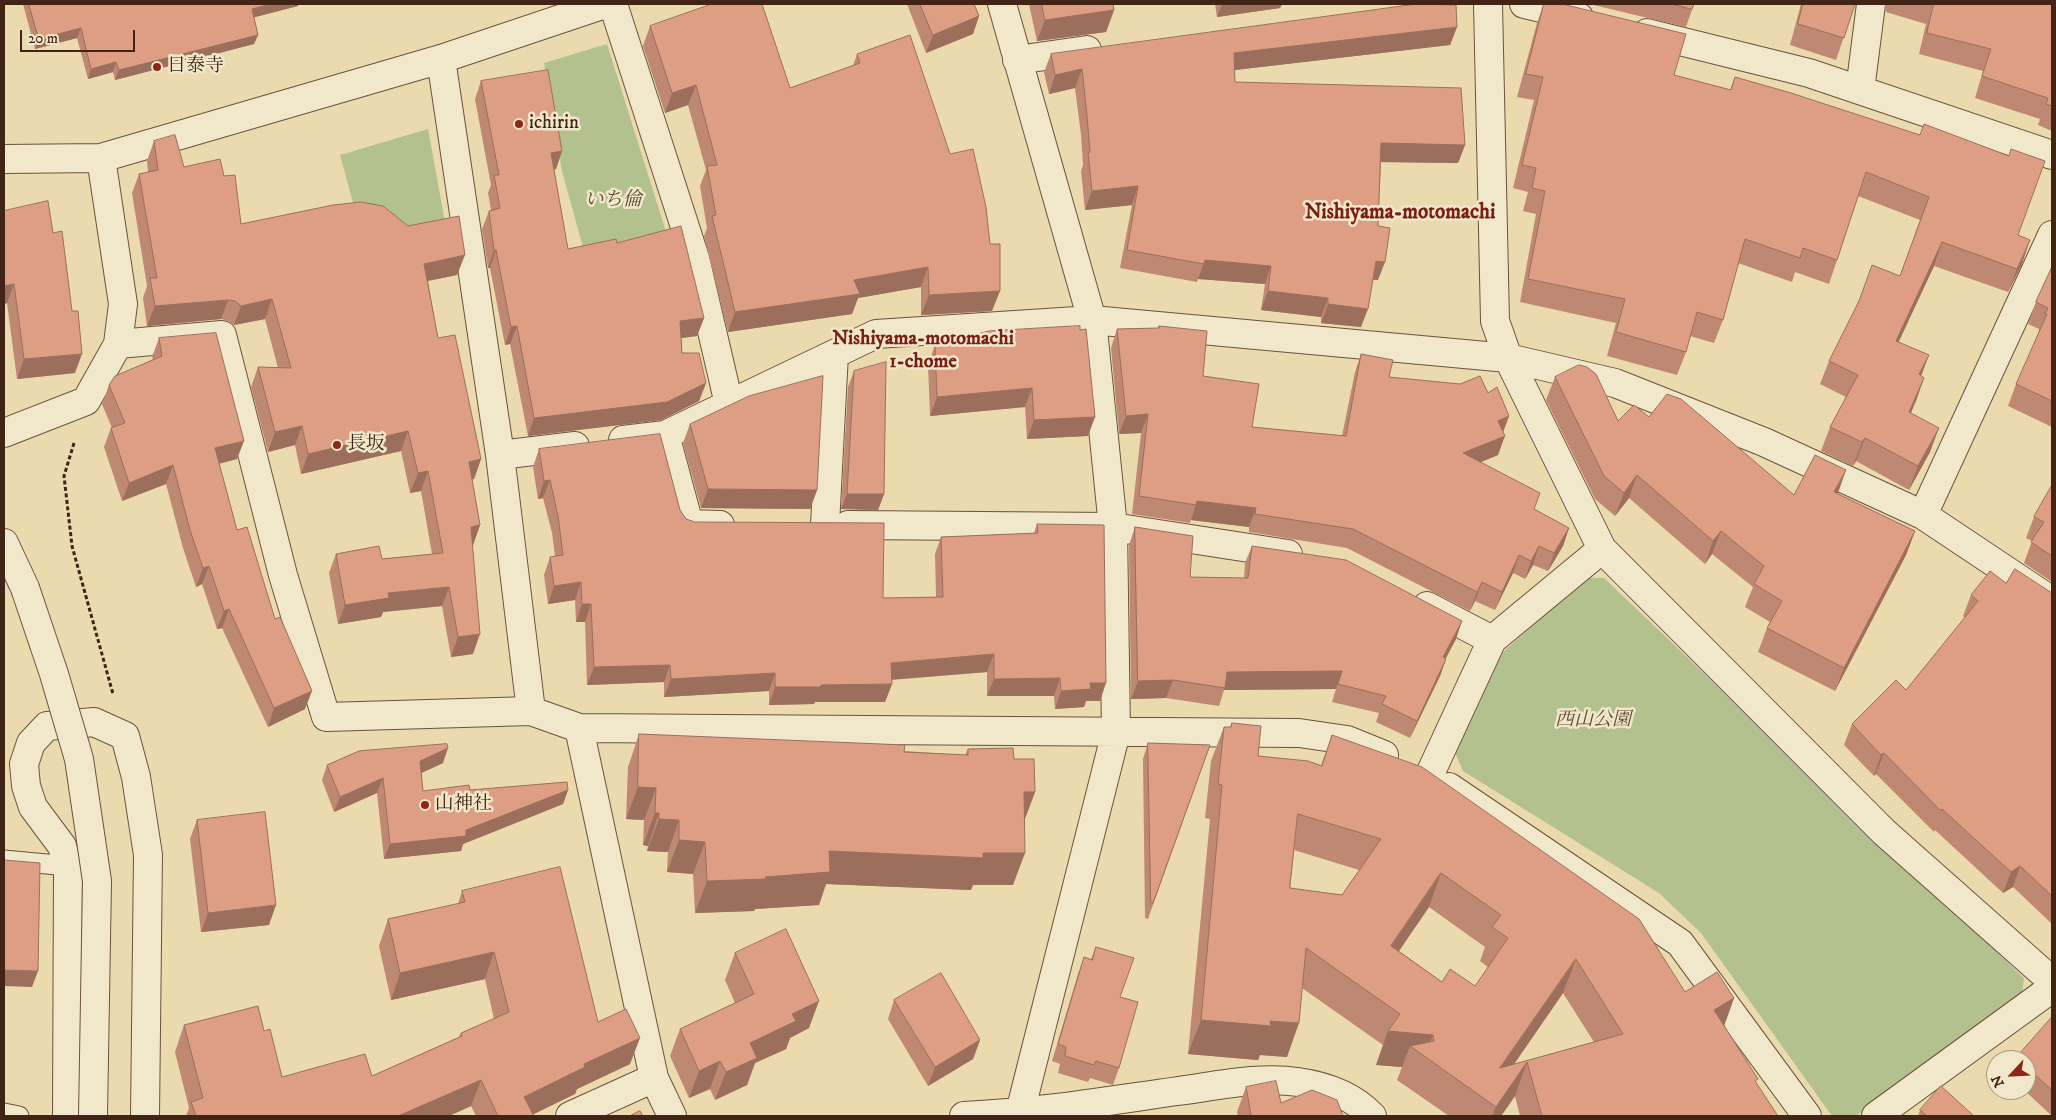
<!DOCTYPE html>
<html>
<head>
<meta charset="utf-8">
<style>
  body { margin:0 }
  #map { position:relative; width:2056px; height:1120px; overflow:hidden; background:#eadaae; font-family:"IM FELL DW Pica",serif }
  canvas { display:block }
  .frame { position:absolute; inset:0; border:5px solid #422417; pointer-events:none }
  .north { position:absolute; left:1986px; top:1050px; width:50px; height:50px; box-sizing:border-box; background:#f1e7ca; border:1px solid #ab9982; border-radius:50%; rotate:245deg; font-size:14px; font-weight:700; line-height:20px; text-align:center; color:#422417 }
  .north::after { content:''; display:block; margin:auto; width:18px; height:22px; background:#8f2418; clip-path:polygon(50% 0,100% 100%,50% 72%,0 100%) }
  .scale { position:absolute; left:20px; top:30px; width:115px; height:22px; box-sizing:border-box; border:2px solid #422417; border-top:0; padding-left:6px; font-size:15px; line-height:18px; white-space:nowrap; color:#422417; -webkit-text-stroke:4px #f1e7ca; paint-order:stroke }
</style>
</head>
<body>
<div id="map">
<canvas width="2056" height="1120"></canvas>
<div class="frame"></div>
<div class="north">N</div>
<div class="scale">20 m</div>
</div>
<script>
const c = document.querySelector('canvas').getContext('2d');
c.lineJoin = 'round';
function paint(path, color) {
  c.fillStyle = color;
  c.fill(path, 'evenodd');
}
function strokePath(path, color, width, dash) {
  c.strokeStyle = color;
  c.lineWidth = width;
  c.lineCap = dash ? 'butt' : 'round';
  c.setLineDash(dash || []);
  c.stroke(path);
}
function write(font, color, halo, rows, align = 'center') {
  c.font = font + ' "IM FELL DW Pica","Noto Serif JP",serif';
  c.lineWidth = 5;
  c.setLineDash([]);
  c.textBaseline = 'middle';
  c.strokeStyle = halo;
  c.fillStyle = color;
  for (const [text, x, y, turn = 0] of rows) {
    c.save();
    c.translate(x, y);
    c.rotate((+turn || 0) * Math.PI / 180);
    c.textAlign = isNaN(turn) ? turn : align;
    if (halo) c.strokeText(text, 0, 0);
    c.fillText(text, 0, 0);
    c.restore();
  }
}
paint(new Path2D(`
  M607,44l60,191 -83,16 -22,-80 -18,-108z
  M428,129l17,93 -40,8 -50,-20 -15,-55z
  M1586,578h18l420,400 -2,17 -166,121h-24l-131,-183 -42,-40 -196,-122 -9,-21 49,-98z`), '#b2c18e');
const service = new Path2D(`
  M4,860l64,6
  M4,1113l15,3`);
const minor = new Path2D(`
  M613,4l82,254 34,146
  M1002,4l90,316 21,207 3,205 -97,384
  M1488,4l7,317 13,37 94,191 282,283 168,149
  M1524,4l55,13
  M1647,33l162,40 243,82
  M441,59l59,396 31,256
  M1017,60l70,-10
  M1860,90l11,-86
  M4,159l97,-1 340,-99 164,-55
  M118,344l104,-9 61,240 43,142 205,-6 48,17 720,5 48,7 37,15
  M4,433l82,-32 32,-57 5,-40 -22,-146
  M665,435l24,89 31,1
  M623,440l42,-5 211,-101 216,-14 416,38 107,25 149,59 159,73 129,86
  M500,455l75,-9
  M1923,515l129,-280
  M825,525l9,-171
  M848,525l265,2 175,27
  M1427,606l65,34
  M579,728l75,350 18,38
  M1430,774l62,-134 110,-91
  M1449,787l231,156 127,173
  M67,1116l1,-250 -6,-20 -29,-39 -7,-21 -2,-22 7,-21 16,-17 47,-4 31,14 11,41 12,78 -3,261
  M570,1116l84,-38
  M964,1116c72,-3 142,-15 214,-25 38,-5 82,-15 120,-9 28,4 55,14 74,34
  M1876,1116l176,-128`);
const tertiary = new Path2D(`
  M4,543l21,45`);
strokePath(service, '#6c523d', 21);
strokePath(minor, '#6c523d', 30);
strokePath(tertiary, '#6c523d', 30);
strokePath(new Path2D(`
  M74,443l-10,33 8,70 41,148`), '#422417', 3, [4, 2.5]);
strokePath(service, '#f1e7ca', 19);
strokePath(minor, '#f1e7ca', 28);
strokePath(tertiary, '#f1e7ca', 28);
const tertiaryBridge = new Path2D(`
  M25,588l29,86 25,85 18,122 -4,235`);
strokePath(tertiaryBridge, '#6c523d', 30, []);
strokePath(tertiaryBridge, '#f1e7ca', 28);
paint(new Path2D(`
  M23,4h275v2l-44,11 4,18 -4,9 -139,36 -2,-8 -25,7 -11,-41 -42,11z
  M907,4h67l5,12 -6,18 -47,19z
  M1029,4h84l1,6 -8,22 -69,9z
  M1215,4h67l-2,4 -63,9z
  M1544,4h18l112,71 56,15 5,-13 283,158 4,29 -14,28 -74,-26 -36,76 23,34 3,2 -13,35 19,39 -21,38 -53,-29 -3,5 -32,-15 9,-24 16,-30 -26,-13 9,-23 71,-85 20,-56 -62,-24 -21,64 -8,24 -34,-12 -3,10 -54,-19 -15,57 -9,23 -24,-7 -4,16 -9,23 -70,-19 9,-33 -96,-21 16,-88 -13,-3 5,-19 -15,-4 21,-88 -17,-3 20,-74z
  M1589,4h105l-8,23z
  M1801,4h54l-19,56 -46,-15z
  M1885,4h167v127l-14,-6 2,-6 -65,-21 8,-27 -64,-17 7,-30 -40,-12z
  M650,26l140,62 63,-22 4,-12 135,257 -71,4v-28l-63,11 -6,16 -124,18 -24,-96 3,-8 -7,-42 6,-16 -18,-65 -23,8 -22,-67z
  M1457,27l-7,18 -216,25 1,12 230,63 -7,18 -77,-1 -3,64v54h-5l-12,47 -40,-4v-6l-60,-7 4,-26 -67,-5 -1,3 -77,-14 12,-63 -47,5 -4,-39 2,-6 -2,-30 -6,-47 -26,6 -5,-22 7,-18z
  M481,81l81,70 -6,18 -2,1 14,79 49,-6 87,75 -7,18 -16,2 1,15 24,30 -7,18 -38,19 -133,16 -18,-92 -5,1 -15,-77h-2l-6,-39 7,-18 2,-1 -3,-17 3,-8 -16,-86z
  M154,141l30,26 40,9 17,48 216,51 -29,6 10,57 43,121 -7,20h-2l8,46 -7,20h-1l1,109 -22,3 -9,-51 -59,6 -2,5 -43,7 -9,-51 7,-19 46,5 50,-5 -11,-63 -11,2 -9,-42 -100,23 -6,-29 -27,7 -17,-65 7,-20 20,1 -13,-49 -31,6 -6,-4 -7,-2 -74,7 -4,-28 4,-12 -15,-93 7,-19 9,-2 -1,-11z
  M4,211l71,162 -58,6 -10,-76 -3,1z
  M2052,267v160l-44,-21 8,-22 22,-49 1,-6 -11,-5 8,-22z
  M1159,326l44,50 49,51 90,9 13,-64 6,-18 28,23 99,16 21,23 -6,16 -5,23 -18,7 54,47 35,19 -6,18 -15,25 -15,-6 -8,14 -12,-6 -18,37 -20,-9 -5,10 -123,-63 -98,-16v-5l-58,-7 -1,3 -58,-9 9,-81 -22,1 -8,-86 6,-19 41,-1z
  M1080,330l8,106 -61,3 -2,-32 -95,9 -2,-51 7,-20z
  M159,338l78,121 -18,5 18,66 38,89 30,90 -37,18 -46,-99 -5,1 -15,-45 -6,3 -13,-39 -17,-64 -44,17 -18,-54 7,-19h1l-10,-24 7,-19 44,-26 -1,-2z
  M854,371l30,123 -6,16 -37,-1 7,-122z
  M1555,377l63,44 31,-4 145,78 44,-1 77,37 -9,24 -71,136 -77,-39 9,-24 3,-6 -25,-15 8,-20 -41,-33 -7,10 -76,-66 -14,18 -20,-17 -49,-99z
  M690,424l127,66 -7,19 -109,-1 -18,-65z
  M539,449l141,61 6,9 197,79 53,-1 -1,-43 6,-17 93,-4 3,-9 63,177h-14l-2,6 -29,2 -1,-13h-67v-24l-95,8v4l-7,18h-70l-1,2 -45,1v-14l-105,6v-15l-77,3 -2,-63h-9l-1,-22 -27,4 -4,-29 6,-18 5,-1 -3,-23 -9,-35 -5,1 -5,-32z
  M2052,485v97l-28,-19 8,-22 -6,-3 8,-21z
  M1135,527l55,50 54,1 1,-15 7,-17 204,93 -11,19 1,1 -6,17 -30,62 -34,-16 3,-9 -47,-11 4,-13 -112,1 -5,16 -53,-8 -35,1 -2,-154z
  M2006,583l46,10v331l-39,-37 -10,6 -68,-63 -1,2 -58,-58 -2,2 -30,-31 8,-21 54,-34 59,-72 -2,-2 8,-21z
  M1232,723l26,33 63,9 11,-30 353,257 49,6 -10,27 32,58 22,33h-258l-5,-20 -14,20h-52l-52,-36 5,-13 -26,-2 7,-20 -81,-57 -15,69 -27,-2 -2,5 -70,-6 22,-235 -5,-1 6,-57 13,-34h6zM1294,850l65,20 -17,25 -52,-7zM1429,907l56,40 -5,14 8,6 -13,19 -33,-4 -43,-31zM1563,993l31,49 -80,22z
  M639,734l326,21 3,-6 46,10 21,33 -11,29 -11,64h-40l-2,5 -145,-6 -7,21 -64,4 -1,2 -59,2 -2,-39 -26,-2 1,-20 -21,-1 1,-5 -5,-1 1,-25 -18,-1 2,-52z
  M1148,743l62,2 -62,174 -3,-1 -2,-159z
  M443,763l-22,10 2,18 47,-1h98l-5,14 -100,40 -2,7 -77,8 -7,-66 -43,19 -12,-32 5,-15z
  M197,820l72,105 -68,7 -11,-93z
  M462,891l136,131 32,42 -53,25 -2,5 -42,20 1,2h-58l-5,-10 -22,10h-263l3,-8 -14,-56 9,-27 80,6 18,46 90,-1 87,-39 2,-4 33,-14 -9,-40 -94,21 -12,-54 9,-27 70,-15z
  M1096,947l24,50 -1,71 -6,17 -23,-7 -2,4 -30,-9 2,-9 -8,-3 26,-87 6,-17 7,2z
  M735,953l74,75 -19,10 -4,11 -31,14 -8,22 -32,15 -5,-11 -21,9 -19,-42 10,-27 55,-26 -10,-23z
  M894,1000l86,40 -7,19 -45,27 -40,-67z
  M2052,1017v99l-28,-26h2v-30h-11l1,-2z
  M1246,1087l35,16 62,13h-105l-1,-4z
  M1920,1110l54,6h-56z`), '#bf8872');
paint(new Path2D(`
  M271,4h27v2l-50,13 4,-10z
  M1222,4h60l-2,4 -63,9z
  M1114,10l-8,22 -69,9 8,-21z
  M979,16l-6,18 -47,19 7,-18z
  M1457,27l-7,18 -223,26 7,-18z
  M81,28l-4,10 -42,11 4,-10z
  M258,35l-4,9 -139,36 4,-10z
  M116,62l-3,10 -25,7 3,-10z
  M1082,69l-7,19 -26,6 6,-19z
  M696,85l-8,20 -23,8 7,-20z
  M1381,143l84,2 -7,18 -83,-1z
  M562,151l-6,18 -11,2 6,-18z
  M1138,186l-6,19 -47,5 7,-19z
  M2030,240l-8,24 -14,28 9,-23z
  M1942,242l-8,24 -46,99 8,-24z
  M494,250h2l-6,18h-2z
  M465,255l-8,20 -40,8 7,-19z
  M1205,260l66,6 -6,18 -67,-5z
  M1376,261l9,1 -7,18 -9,-1z
  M928,267l-7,20 -63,11 -6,16 -124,18 7,-20 119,-32z
  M14,284l-7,19 -3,1v-18z
  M1000,291l-8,20 -71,4 8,-20z
  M1268,291l60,7 -7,19 -60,-7z
  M272,299l-7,20 -31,6 7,-19z
  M228,300l-7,19 -74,7 8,-20z
  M1328,304l40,5 -7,18 -40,-4z
  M704,318l-7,18 -24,3 7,-18z
  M517,326l-7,18 -5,1 6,-18z
  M82,354l-7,19 -58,6 7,-20z
  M1929,355l-9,24 -1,-5z
  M1924,378l-8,23 -15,34 8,-23z
  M706,383l-7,18 -38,19 -133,16 6,-18z
  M1032,388l-7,19 -95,9 7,-19z
  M1148,414l-7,19 -22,1 7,-18z
  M1509,416l-7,19 -4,-14z
  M1095,417l-7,19 -61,3 7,-19z
  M302,426l-7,19 -27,7 7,-20z
  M1939,428l-9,24 -21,38 9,-24z
  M408,431l-7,20 -100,23 7,-20z
  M1505,436l-7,19 -41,17 6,-19z
  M1865,438l-9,23 -3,5 9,-24z
  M244,441l-7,18 -29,7 7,-18z
  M481,459l-7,20 -12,3 7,-20z
  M173,465l-7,19 -44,17 7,-18z
  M1846,470l-8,23 -13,22 9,-23z
  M428,471l-7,20 -11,2 8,-20z
  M1637,475l-8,23 -14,18 9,-23z
  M550,480l-7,18 -5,1 6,-18z
  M708,489l109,1 -7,19 -109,-1z
  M847,494h37l-6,16 -37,-1z
  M1197,501l59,7 -7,19 -58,-7 5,-15z
  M480,525l-7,20 -10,2 8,-20z
  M1569,528l-6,18 -15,25 6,-18z
  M1721,531l-9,23 -7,10 8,-23z
  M1915,531l-9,24 -71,136 9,-23z
  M1539,546l-6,19 -8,14 6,-18z
  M1519,555l-6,18 -18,37 7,-18z
  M209,566l-7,18 -6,3 7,-19z
  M581,582l-6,18 -27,4 6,-18z
  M1482,582l-7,19 -5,10 7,-19z
  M449,587l-7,19 -59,6 -2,5 -43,7 7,-19 43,-12z
  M582,604h9l-6,18h-9z
  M229,609l-7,19 -5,1 7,-18z
  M1462,621l-6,18 -19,36 6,-18z
  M480,634l-7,20 -22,3 7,-20z
  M994,654l-7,18 -102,8 6,-17z
  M1446,659l-6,17 -30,62 7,-17z
  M670,665l-6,17 -77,3 7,-18z
  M1342,671l-6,18 -112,1 3,-18z
  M775,673l-6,18 -105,6 7,-18z
  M1060,678l-6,18h-67l7,-17z
  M1173,680l-7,18 -35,1 7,-18z
  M1090,683h16l-6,18h-14l-2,6 -29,2 6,-18z
  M892,684l-7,18h-70l-1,2 -45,1 6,-18 46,-2z
  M312,691l-7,18 -37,18 6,-19z
  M448,748l-5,15 -28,13 5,-15z
  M1884,753l-8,21 -2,2 7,-21z
  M383,778l-6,15 -43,19 6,-15z
  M638,787l18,1 -12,32 -18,-1z
  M568,790l-5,14 -100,40 -2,7 -77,8 6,-15 76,-14z
  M1024,792h11l-12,32z
  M655,813h4l-11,33 -5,-1z
  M659,819l20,1 -11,32 -21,-1z
  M679,840l26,2 -12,32 -26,-2z
  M829,851l154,2h42l-12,32h-40l-2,5 -145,-6 -7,21 -64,4 -1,2 -59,2 12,-32 58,-4z
  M2020,866l-7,21 -10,6 8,-21z
  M1441,873l-12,34 -50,73 12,-34z
  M276,905l-7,20 -68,7 7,-19z
  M494,952l-9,27 -94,21 9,-27z
  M1576,959l-13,34 -75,109 12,-34z
  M4,970l34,1 -6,16 -28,-1z
  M1734,998l-12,34 -8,-22z
  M819,1001l-10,27 -19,10 -4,11 -31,14 -8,22 -32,15 11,-28 24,-29 42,-29z
  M1201,1020l69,1 29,2 -12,34 -27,-2 -2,5 -70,-6z
  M1388,1031l45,4 -8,22 -15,-11 -8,21 -26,-2z
  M640,1038l-10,26 -53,25 -2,5 -45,22 -6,-19 60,-33z
  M980,1040l-7,19 -45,27 7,-19z
  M720,1061l-10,28 -21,9 10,-27z
  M1527,1062l-12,34 -14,20h-9l4,-9z
  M481,1080l-10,26 -22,10h-51z`), '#9b6f5c');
const building = new Path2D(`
  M29,4h242l-19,5 6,26 -139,35 -3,-8 -25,7 -10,-41 -42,11z
  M712,4h50l28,84 70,-25 -3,-9 53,-19 40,119 23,-5 13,58 4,37h10v47l-71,4 -1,-28 -74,13 6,14 -125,18 -23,-96 4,-1 -9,-49 10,-1 -21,-80 -24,8 -22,-67z
  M920,4h54l5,12 -46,19z
  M1042,4h71l1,6 -69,10z
  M1417,4l39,1 1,22 -223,26 1,29 226,6 4,57 -84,-2 -3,83 12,2 -5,34 -9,-1 -8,48 -40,-5v-6l-60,-7 3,-25 -66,-6 -1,4 -77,-14 11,-64 -46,5 -4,-38 2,-1 -3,-36 -5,-47 -27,6 -4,-21z
  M1544,4h18l124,30 -12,41 57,15 4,-13 56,16 129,42 4,-11 85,32 2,-7 34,12 -27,74 12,5 -13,29 -75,-27 -46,99 33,14 -10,19 5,4 -15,34 30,16 -21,38 -53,-28 -3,4 -32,-15 28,-52 -29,-14 30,-60 13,-36 28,11 29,-79 -63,-25 -29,88 -34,-12 -3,10 -55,-19 -22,81 -26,-8 -11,40 -70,-20 9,-33 -97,-20 17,-88 -13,-3 4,-20 -14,-3 21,-88 -17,-3z
  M1672,4h22l-2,5z
  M1803,4h52l-11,34 -46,-14z
  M1934,4h118v102l-6,-2 2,-6 -66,-22 9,-27 -64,-16z
  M548,70l14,81 -11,2 17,96 48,-10 1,4 64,-17 23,92 -24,3 2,32h17l7,30 -39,19 -133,16 -17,-92 -6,1 -15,-77h-2l-5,-39 11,-3 -6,-33h5l-18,-94z
  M175,135l9,32 36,-8 4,17 11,-1 6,49 92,-19 28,-3 22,4 25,20 51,-10 6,39 -41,9 14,74 17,-3 26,124 -12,3 11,63 -9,2 9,107 -22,3 -9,-50 -61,6 1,5 -44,7 -9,-51 43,-8 3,13 61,-6 -15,-82 -10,2 -10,-42 -100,23 -6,-28 -27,6 -17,-65 33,1 -19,-69 -31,7 -6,-5 -7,-1 -73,6 -5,-28h7l-18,-104 19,-4 -4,-29z
  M48,201l5,32 9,-2 10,80h6l4,43 -58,5 -10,-75 -10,2v-75z
  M2052,267v134l-36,-17 31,-70h-2l3,-6 -12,-6z
  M1080,326v4l6,-1 9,88 -61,3 -2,-32 -95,9 -2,-52 54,-14z
  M1159,326l48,5 -4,45 56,8 -7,43 94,9 15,-82 32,6 -4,17 71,7 20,-8 8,17 9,-6 12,29 -11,5 7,15 -42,17 77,40 -6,16 35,19 -15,25 -15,-7 -8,15 -12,-6 -17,37 -20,-10 -5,10 -124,-63 -98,-15 1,-6 -59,-7 -1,4 -57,-9 9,-82 -22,2 -9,-87 42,-1z
  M216,333l28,108 -29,7 22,82 10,-3 28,92 5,-2 32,74 -38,17 -45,-99 -5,2 -15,-45 -6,2 -13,-38 -17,-65 -44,18 -18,-55 14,-5 -16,-38 6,-9 47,-20 -3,-18z
  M886,362l-2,132h-37l7,-123z
  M1579,365l8,2 9,7 22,47 16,-16 15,12 18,-23 14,5 113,96 21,-40 31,15 -12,22 81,39 -71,137 -77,-40 15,-27 -28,-17 10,-18 -43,-35 -8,10 -76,-66 -13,18 -20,-17 -49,-99z
  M823,376l-6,114 -109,-1 -18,-65 59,-28z
  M660,434l20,76 6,9 9,3 189,1 -1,75 60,-1 -2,-60 97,-4 -1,-9 67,1 2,158h-16l1,6 -30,2 -1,-13 -66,1v-25l-103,9 1,21 -71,1v2h-46v-14l-104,6 -1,-14 -76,2 -3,-63h-9l-1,-22 -27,4 -4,-29 13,-2 -5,-39 -8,-36 -6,1 -5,-32z
  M2052,485v71l-21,-14 13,-20 -10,-5z
  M1135,527l58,9 -3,41 58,1 4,-32 94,14 116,61 -19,36 3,2 -29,62 -35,-17 4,-8 -48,-12 4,-13 -115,1 -2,16 -52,-8 -35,1z
  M2015,569l37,24v303l-32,-30 -9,6 -69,-63 -1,2 -57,-58 -3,2 -29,-31 44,-44 10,10 72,-89 -7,-6 19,-24 16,12z
  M1232,723l29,3 -3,30 50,5 14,5 10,-31 90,32 217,152 46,73 32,-20 17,26 -20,12 44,69 -3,2 23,35h-236l-15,-54 -31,45 -86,-61 24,-5 -1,-6 -45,-4 12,-17 -94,-66 -7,75 -29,-2 1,5 -70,-6 21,-235 -4,-1 6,-57h7zM1298,814l83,25 -39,56 -52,-7zM1441,873l60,42 -9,12 16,11 -33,48 -25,-17 -8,13 -51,-36zM1576,959l47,75 -123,34z
  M639,734l266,11 -1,7 64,3v-6l45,-1 1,11h20l1,33h-11l1,61h-42v5l-154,-7 1,21 -65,5 1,2 -59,2 -2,-39 -26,-2v-20l-20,-1v-6h-4l1,-25 -18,-1z
  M1148,743l62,2 -57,158 -2,-1z
  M447,744l1,4 -28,13 3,30 46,-6 1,5 97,-8 1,8 -102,40v6l-76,8 -7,-66 -43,19 -13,-32 32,-14z
  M265,812l11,93 -68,8 -11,-93z
  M4,860l36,3 -2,108 -34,-1z
  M560,867l38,155 28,-13 14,29 -56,26 1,3 -61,30 10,19h-36l-17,-36 -83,36h-202l-5,-14 12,-4 -19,-73 74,-19 6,25 6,-2 12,48 83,-23 7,22 90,-40 -1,-3 48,-21 -15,-60 -94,21 -12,-54 77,-17 -3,-11z
  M786,929l33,72 -27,13 4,7 -46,22 7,15 -31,14 -6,-11 -21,10 -19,-42 74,-35 -19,-41z
  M1096,947l38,11 -14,39 18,5 -19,66 -23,-7 -2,4 -29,-9 1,-9 -8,-3 26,-87 8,3z
  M941,973l39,67 -45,27 -41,-67z
  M2052,1017v73l-26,-23v-7h-7l-3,-2z
  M1276,1081l5,22 31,-13 25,10 6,16h-100l8,-1 -5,-28z
  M1941,1086l33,30h-47l-7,-6z
  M640,1111l3,5h-13z`);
paint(building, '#de9e84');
strokePath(building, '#9b6f5c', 1);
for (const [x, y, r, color] of [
  [157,67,5,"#8f2418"],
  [519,124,5,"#8f2418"],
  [337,445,5,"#8f2418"],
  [425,805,5,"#8f2418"]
]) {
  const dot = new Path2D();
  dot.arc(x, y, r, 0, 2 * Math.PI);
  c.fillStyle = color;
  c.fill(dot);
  strokePath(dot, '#f1e7ca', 2);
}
write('19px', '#422417', '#f1e7ca', [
  ["日泰寺",167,67],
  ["ichirin",529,124],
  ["長坂",347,445],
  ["山神社",435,805]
], 'left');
write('italic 19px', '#5e4b35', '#f1e7ca', [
  ["いち倫",613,201],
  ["西山公園",1593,721]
]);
write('bold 20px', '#7a1f14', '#f1e7ca', [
  ["Nishiyama-motomachi",923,340],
  ["1-chome",923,363]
]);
write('bold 21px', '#7a1f14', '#f1e7ca', [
  ["Nishiyama-motomachi",1400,214]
]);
</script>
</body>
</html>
